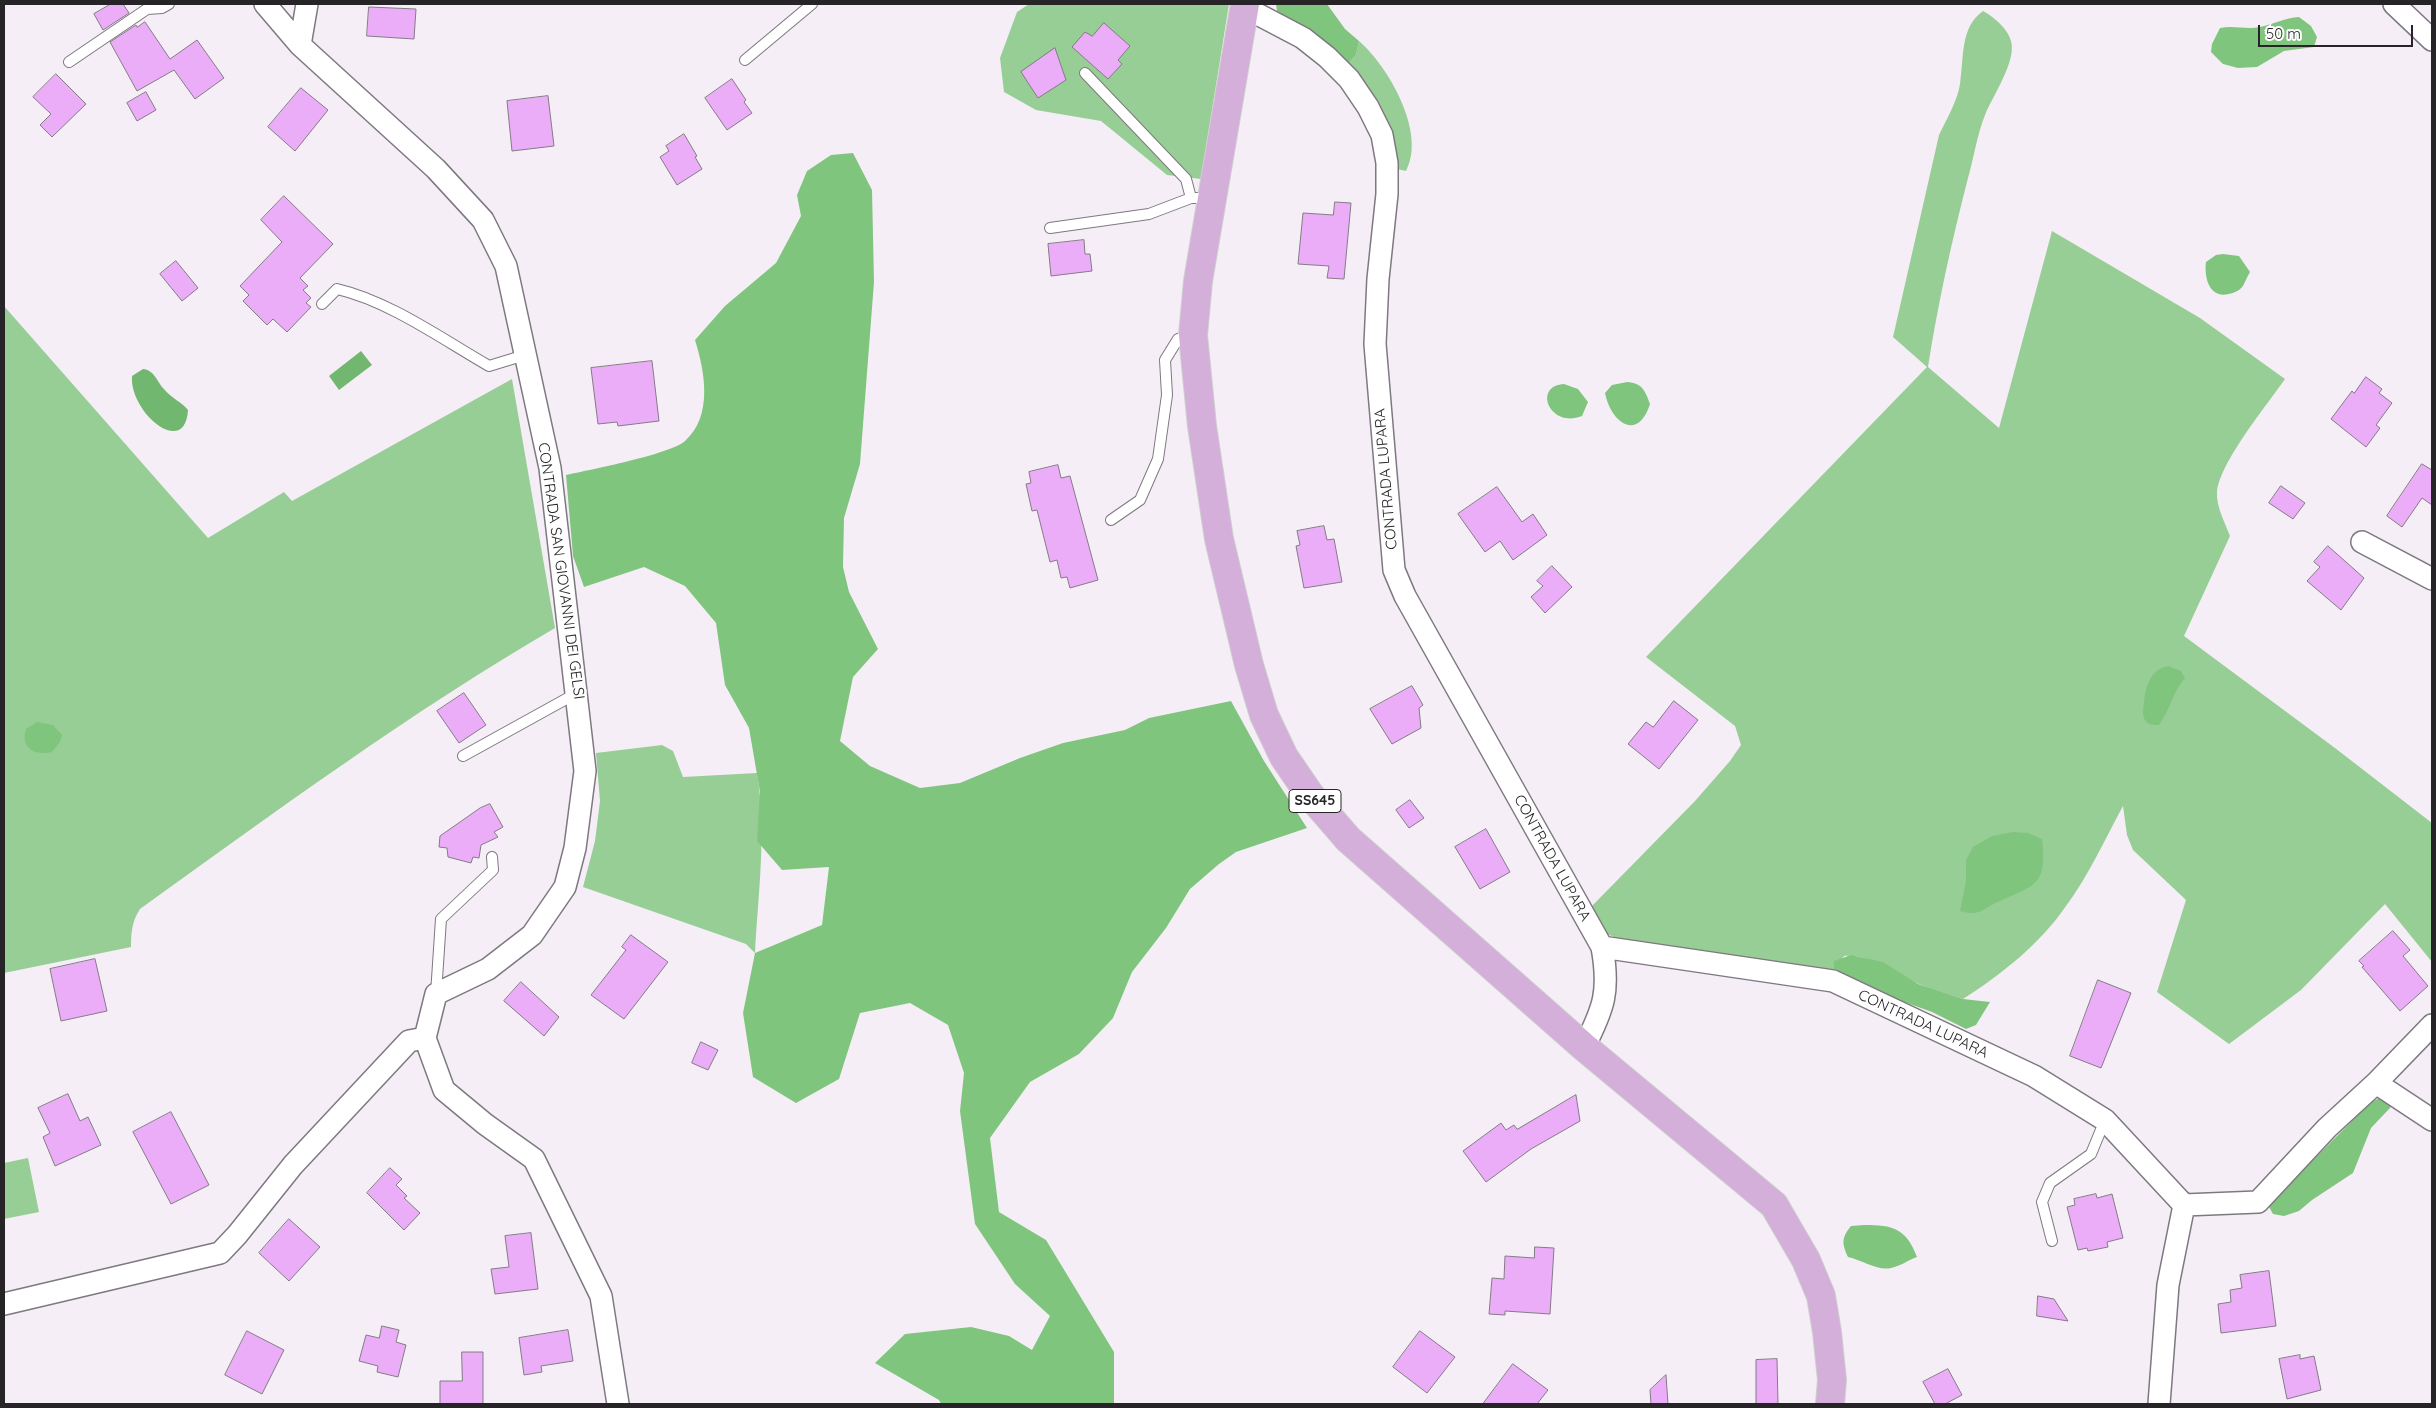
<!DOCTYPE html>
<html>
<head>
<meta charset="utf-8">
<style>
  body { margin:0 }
  #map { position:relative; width:2436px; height:1408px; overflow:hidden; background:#f6eef7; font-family:Quicksand,sans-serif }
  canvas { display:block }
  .frame { position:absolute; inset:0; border:5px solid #262427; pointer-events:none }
  .scale { position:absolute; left:2258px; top:25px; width:155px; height:22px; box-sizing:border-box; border:2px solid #262427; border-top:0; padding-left:6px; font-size:15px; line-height:18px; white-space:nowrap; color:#262427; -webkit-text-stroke:4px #fefefe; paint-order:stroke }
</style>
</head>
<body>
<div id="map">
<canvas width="2436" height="1408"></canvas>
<div class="frame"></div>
<div class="scale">50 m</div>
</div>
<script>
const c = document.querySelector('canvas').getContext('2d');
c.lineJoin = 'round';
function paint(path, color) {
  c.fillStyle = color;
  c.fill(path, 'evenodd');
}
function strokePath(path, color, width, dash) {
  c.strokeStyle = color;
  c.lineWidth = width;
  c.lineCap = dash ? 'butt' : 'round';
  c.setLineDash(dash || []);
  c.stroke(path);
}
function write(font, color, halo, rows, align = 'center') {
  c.font = font + ' Quicksand,sans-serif';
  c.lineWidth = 5;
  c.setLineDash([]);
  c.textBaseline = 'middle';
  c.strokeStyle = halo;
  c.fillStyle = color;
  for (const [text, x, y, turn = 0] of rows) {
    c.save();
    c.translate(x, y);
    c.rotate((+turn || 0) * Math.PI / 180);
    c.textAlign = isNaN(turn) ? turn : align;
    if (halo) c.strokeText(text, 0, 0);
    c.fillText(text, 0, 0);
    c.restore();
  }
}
paint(new Path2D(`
  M1029,4h200l-28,175 -34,-4 -66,-54 -65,-11 -32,-18 -4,-34 17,-46z
  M1983,11c11,6 25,18 28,30 6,20 -19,56 -26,74 -8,20 -11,42 -17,63 -16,62 -30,125 -40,189l71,61 53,-197 148,87 85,61c-18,26 -65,83 -68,113 -1,14 8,31 13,44l-46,100 151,112 97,75v139l-47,-58 -84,86 -72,54 -72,-52 29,-92 -53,-50 -6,-15 -4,-29c-18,33 -34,69 -57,100 -26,38 -64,68 -103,93 -14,-5 -30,-9 -44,-15 -25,-10 -47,-30 -75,-28l-10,15 -210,-30 -17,-7 -19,-24 107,-109 35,-40 11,-16 -6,-19 -89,-69 281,-290 -34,-30 46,-202c8,-17 18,-33 21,-51 4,-26 0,-57 23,-73z
  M1359,41c29,25 68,92 47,130l-9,-2c-9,-53 -14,-64 -50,-104l9,-10z
  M4,306l204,232 76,-46 8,9 220,-122 43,249c-144,84 -280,184 -415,281 -8,12 -9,24 -9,38l-127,26z
  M662,745l11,6 10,26 74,-4c10,58 1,122 -2,180l-9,-9 -163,-57 12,-46 5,-40 -4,-48z
  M28,1158l11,54 -35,7v-56z`), '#97ce95');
paint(new Path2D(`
  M1276,4h51l18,25 14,12 -3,14 -9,10 -70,-54z
  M2299,17l12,9 6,11 -3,10 -30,4 -27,16 -19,1 -15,-4 -12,-12 1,-8 8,-16c14,-3 27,2 40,-1 14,-3 25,-9 39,-10z
  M853,153l19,37 2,92 -14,182 -16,54 -1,49 6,25 29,57 -25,28 -13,64 30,25 50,22 40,-5 60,-25 43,-15 62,-13 24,-12 82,-17 33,60 43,67 -71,24 -17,12 -29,25 -24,39 -34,44 -19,46 -34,36 -49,28 -40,56 9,74 47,28 68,112v52h-173l-2,-4 -64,-37 30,-29 66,-7 38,9 23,14 18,-34 -35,-32 -40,-60 -15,-113 4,-38 -16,-48 -38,-22 -50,10 -21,66 -43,24 -43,-26 -10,-64 12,-60 67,-28 7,-58 -47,3 -25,-29 3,-49 -11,-64 -24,-43 -9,-62 -31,-37 -41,-19 -60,20 -11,-31 -7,-81c23,-5 105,-21 119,-34 28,-25 20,-69 10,-101l30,-34 51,-43 25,-47 -4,-21 10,-24 24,-16z
  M2223,254l16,2 11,16c-3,5 -5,10 -7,14 -4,5 -9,7 -14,8 -20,5 -25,-17 -23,-32l10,-7z
  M1627,382c15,1 18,8 23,22 -12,38 -39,19 -45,-11l7,-8z
  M1564,384l14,5 10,13 -6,14c-32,13 -50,-30 -18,-32z
  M2168,666l13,5 4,7c-12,13 -15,32 -26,47 -9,0 -14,-1 -16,-10 1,-19 3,-45 25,-49z
  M37,722l16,3 9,10 -2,7 -8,10c-18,4 -32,-4 -26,-23z
  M2013,832l15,1 14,6c5,45 -5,46 -42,62 -19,8 -19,16 -40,10l6,-30v-21l7,-13 19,-11z
  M1851,955l32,7 35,22 45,15 27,3 -14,23 -10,4 -34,-17 -83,-30 -15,-11v-10z
  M2381,1097l11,4 -2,7 -19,20 -18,45 -41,27 -13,11 -15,5 -11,-2 -5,-9 102,-102z
  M1864,1225c29,0 42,3 53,32 -9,3 -16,9 -26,11 -14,3 -29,-8 -43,-11 -6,-13 -7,-19 3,-31z`), '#80c57e');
paint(new Path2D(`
  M361,351l11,14 -33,25 -10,-14z
  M143,369c11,1 14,12 20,19 8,10 20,15 25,22 -3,49 -59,2 -56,-34z`), '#72b770');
const building = new Path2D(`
  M111,4h12l6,9 -26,17 -9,-16z
  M369,7l47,2 -2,30 -47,-3z
  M145,22l25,37 27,-19 27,38 -29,21 -21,-29 -37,21 -27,-49 26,-17 1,2z
  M1104,23l26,23 -12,14 4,4 -14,15 -36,-32 13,-15 7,4z
  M1055,48l11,32 -28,18 -17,-26z
  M56,74l30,30 -34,33 -12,-12 11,-11 -18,-17z
  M732,79l14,21 -2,2 8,11 -25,17 -22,-32z
  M301,88l27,22 -33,41 -27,-24z
  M146,92l10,18 -19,11 -10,-18z
  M548,96l6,50 -42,5 -5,-50z
  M684,134l13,22 -2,1 7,12 -25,16 -17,-28 9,-6 -3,-5z
  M284,196l49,48 -33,34 8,8 -5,4 8,8 -5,5 5,4 -24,25 -14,-13 -6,6 -24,-24 6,-6 -9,-9 42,-44 -21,-22z
  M1335,202l16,1 -7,76 -17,-1 2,-12 -31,-2 5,-51 30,2z
  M1084,240l1,14h5l2,17 -41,5 -3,-32z
  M176,261l22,27 -16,13 -22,-27z
  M652,361l7,60 -41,5 -1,-4 -19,2 -7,-56z
  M2366,377l16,12 -3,4 13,10 -16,22 4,3 -14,19 -35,-28 21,-28 2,2z
  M2422,464l10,6v35l-10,-7 -20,29 -15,-11z
  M1058,465l3,13 9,-2 28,104 -28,8 -3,-11 -6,1 -4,-18 -7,2 -13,-52 -5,1 -6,-27 5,-1 -2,-11z
  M2281,486l24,17 -12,16 -24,-16z
  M1497,487l25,35 11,-8 14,21 -34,25 -13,-19 -15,11 -27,-38z
  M1324,526l3,14 7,-1 8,43 -38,6 -8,-42 4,-1 -3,-14z
  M2328,546l36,32 -23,32 -34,-29 13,-14 -6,-5z
  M1552,566l20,21 -27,26 -14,-16 12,-11 -6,-5z
  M1412,686l11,19 -4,3 2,20 -29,16 -22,-35z
  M464,693l22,32 -27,18 -22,-32z
  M1674,701l24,19 -39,49 -31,-25 18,-22 7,5z
  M1410,800l14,18 -15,10 -13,-18z
  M490,804l13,23 -9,5 4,5 -17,8 -2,13 -6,-1 -2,6 -23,-6 -1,-9 -8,-1 1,-11 40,-28z
  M1486,829l24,43 -30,17 -25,-42z
  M2393,931l17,19 -7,6 25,30 -28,25 -38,-44 2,-1 -5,-5z
  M631,935l37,27 -44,57 -33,-24 35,-45 -4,-3z
  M95,959l12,52 -46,10 -11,-52z
  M2098,980l33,13 -30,75 -31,-12z
  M521,982l38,35 -15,19 -40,-35z
  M701,1042l17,8 -10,20 -16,-7z
  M68,1094l12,27 8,-4 13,28 -46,21 -12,-29 7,-4 -12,-25z
  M1576,1095l4,26 -49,28 -45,33 -23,-31 38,-28 5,7 8,-5 3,4z
  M171,1112l38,73 -38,19 -38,-72z
  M390,1168l12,11 -6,6 11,11 -3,2 16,15 -16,17 -37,-37z
  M2096,1194l1,4 15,-4 11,44 -16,4 1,5 -20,4 -1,-3 -9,2 -11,-43 8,-2 -1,-6z
  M289,1219l31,28 -31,34 -30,-28z
  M531,1233l7,56 -43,5 -4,-25 18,-2 -4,-31z
  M1535,1247l19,1 -4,66 -45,-3v4l-16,-1 3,-36 12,1 1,-23 29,2z
  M2269,1271l7,55 -55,7 -3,-29 13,-2 -1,-12 12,-2 -2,-13z
  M2038,1296l16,3 14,22 -31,-5z
  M382,1326l17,4 -3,12 10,3 -8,32 -21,-5 1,-6 -19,-5 7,-26 13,3z
  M568,1330l5,31 -32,5 1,6 -18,3 -5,-37z
  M247,1331l37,19 -22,44 -37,-19z
  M1420,1331l35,26 -28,36 -34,-26z
  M462,1352h21v52h-43v-23h22z
  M2300,1355v4l14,-3 7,34 -34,9 -8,-40z
  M1777,1359l1,45h-22v-44z
  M1513,1364l35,26 -11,14h-54z
  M1948,1369l14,26 -17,9h-10l-12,-22z
  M1666,1375l2,29h-17l-1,-14z`);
paint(building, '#ebadf8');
strokePath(building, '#827c84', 1);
const service = new Path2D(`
  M745,60l67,-56
  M69,62l78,-53 15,-1 7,-4
  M1085,73l101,106 5,19
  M1050,228l99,-14 42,-16h7
  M322,304l15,-15c52,12 105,50 152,77l36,-11
  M1111,520l29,-20 18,-41 9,-64 -2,-35 13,-21 14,-4
  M463,756l114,-63
  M436,994l5,-75 52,-49 -1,-13
  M2052,1241l-10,-39 8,-19 41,-29 14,-34`);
const minor = new Path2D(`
  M2394,4l38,36
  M1244,7l59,31 24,19 22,22 19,28 14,28 5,28v31l-9,85 -3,65 19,226 11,26 197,351 231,34 201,95 71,44 79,85 -16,80 -9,119
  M300,45l7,-41
  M2362,542l70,37
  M425,1038l19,52 41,34 49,35 67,137 17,108
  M1584,1047c20,-39 26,-56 18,-100
  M2376,1083l56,37
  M2184,1205l74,-3 69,-74 49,-45 56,-58
  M4,1304l216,-51 17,-18 56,-70 116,-124 16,-3 11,-44 52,-25 44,-34 33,-48 10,-39 10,-77 -35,-303 -44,-202 -23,-46 -47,-51 -136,-124 -35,-41`);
const primary = new Path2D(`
  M1245,4l-47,277 -5,54 9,91 17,113 30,126 15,50 20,42 26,38 38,44 236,208 190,158 32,55 15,36 6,36 5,48 -2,24`);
strokePath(service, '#7e7880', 12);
strokePath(minor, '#7e7880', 24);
strokePath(primary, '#cfcfcf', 30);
strokePath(service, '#fff', 10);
strokePath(minor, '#fff', 21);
strokePath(primary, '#d3afda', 28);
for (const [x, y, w] of [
  [1315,801,52]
]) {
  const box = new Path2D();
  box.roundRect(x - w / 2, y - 11.5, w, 23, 4);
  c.fillStyle = '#fefefe';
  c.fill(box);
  strokePath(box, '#262427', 1);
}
write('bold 14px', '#262427', null, [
  ["SS645",1315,801]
]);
write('15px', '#262427', '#fefefe', [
  ["CONTRADA LUPARA",1386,479,-95],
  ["CONTRADA SAN GIOVANNI DEI GELSI",561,571,82],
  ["CONTRADA LUPARA",1552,858,61],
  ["CONTRADA LUPARA",1923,1024,25]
]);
</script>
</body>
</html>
